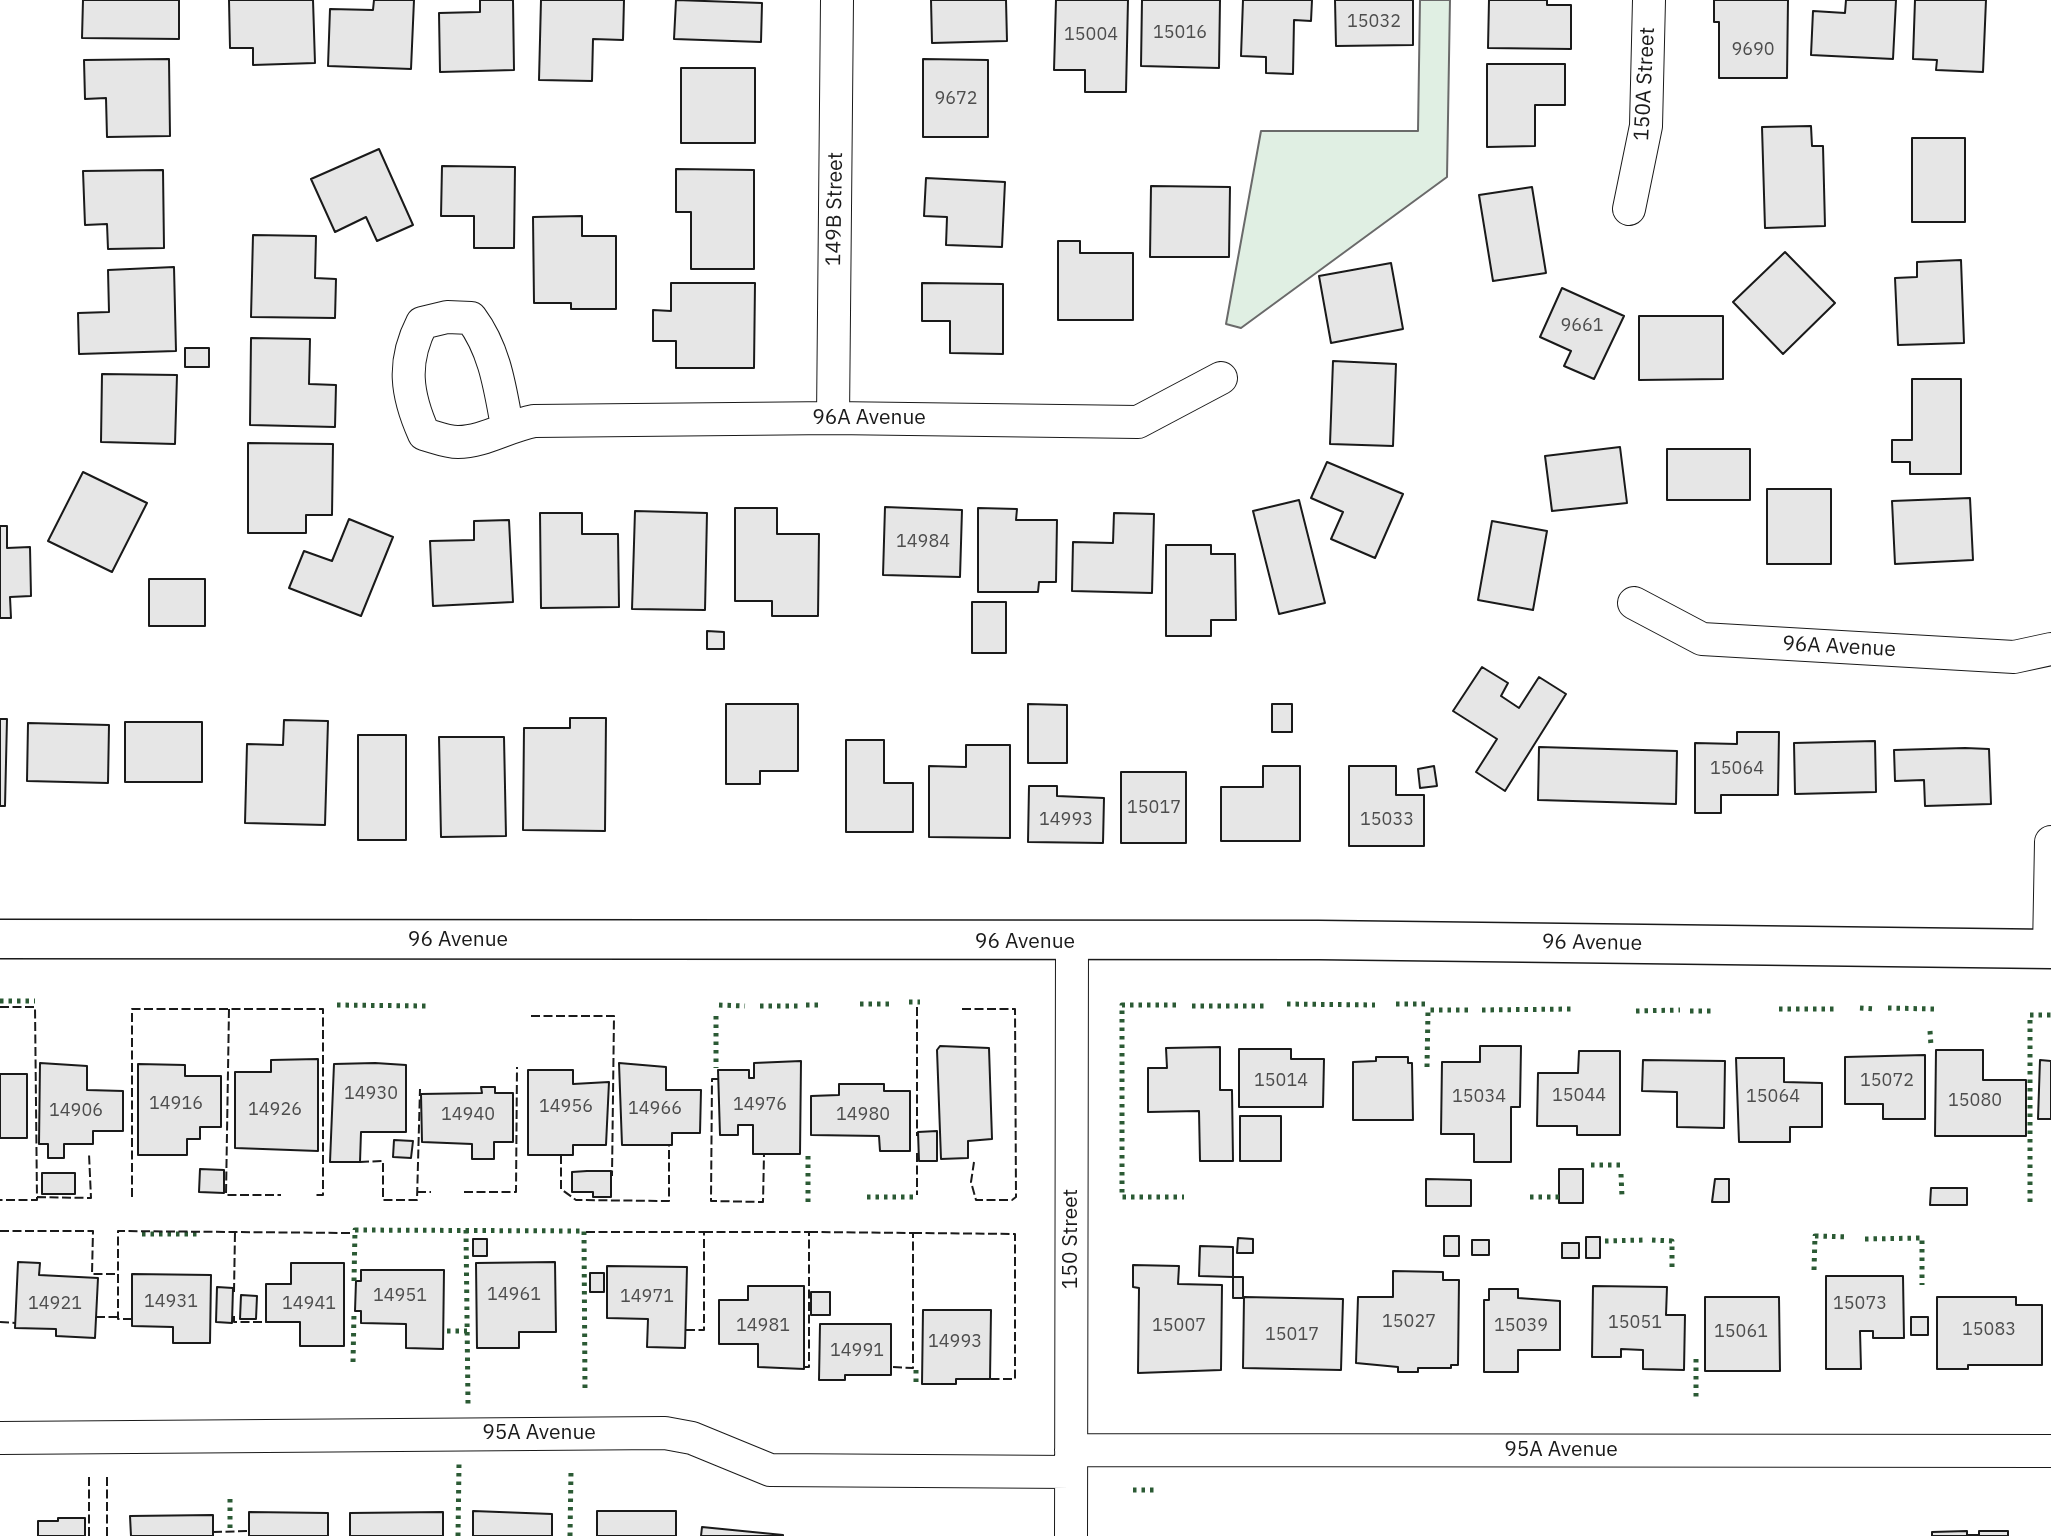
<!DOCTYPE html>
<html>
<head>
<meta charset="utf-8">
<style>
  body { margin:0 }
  canvas { display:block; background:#fff }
</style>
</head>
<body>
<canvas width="2051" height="1536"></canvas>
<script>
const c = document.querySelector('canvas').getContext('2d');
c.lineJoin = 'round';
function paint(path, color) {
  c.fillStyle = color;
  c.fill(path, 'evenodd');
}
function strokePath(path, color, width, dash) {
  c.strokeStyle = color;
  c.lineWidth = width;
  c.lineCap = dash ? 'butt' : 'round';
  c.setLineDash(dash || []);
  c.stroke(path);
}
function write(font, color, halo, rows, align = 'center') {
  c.font = font + ' "IBM Plex Sans",sans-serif';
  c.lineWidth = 5;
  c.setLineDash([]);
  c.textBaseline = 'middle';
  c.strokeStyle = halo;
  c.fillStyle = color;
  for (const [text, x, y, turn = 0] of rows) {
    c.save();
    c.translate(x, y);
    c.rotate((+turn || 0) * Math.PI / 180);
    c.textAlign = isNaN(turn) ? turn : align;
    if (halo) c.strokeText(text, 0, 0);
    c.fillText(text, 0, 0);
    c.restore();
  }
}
const green = new Path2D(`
  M1420,0h30l-3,177 -206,151 -15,-4 35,-193h157z`);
paint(green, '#e0efe3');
strokePath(green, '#6a6a6a', 2);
const building = new Path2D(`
  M83,0h96v39l-97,-1z
  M229,0h84l2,63 -62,2v-17h-23z
  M374,0h40l-3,69 -83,-3 2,-57 43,1z
  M480,0h33l1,70 -74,2 -1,-59 41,-1z
  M541,0h83l-1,40 -30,-1 -1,42 -53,-1z
  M676,0l86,3 -1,39 -87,-3z
  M931,0h75l1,41 -75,2z
  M1056,0h72l-2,92h-41v-22h-31z
  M1142,0h78l-1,68 -78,-2z
  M1243,0h69l-1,21 -17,-1 -1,54 -27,-1v-16l-25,-1z
  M1335,0h78v45l-77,1z
  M1489,0h58v5h24v44l-83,-1z
  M1714,0h74l-1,78h-68v-56h-5z
  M1846,0h50l-3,59 -82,-4 2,-44 32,2z
  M1915,0h71l-3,72 -47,-2 1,-10 -24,-1z
  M169,59l1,77 -63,1 -1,-39 -21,1 -1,-39z
  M923,59l65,1v77h-65z
  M1487,64h78v41h-30v41l-48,1z
  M681,68h74v75h-74z
  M1811,126l1,20h11l2,80 -60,2 -3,-101z
  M1912,138h53v84h-53z
  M379,149l34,76 -36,16 -11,-24 -31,15 -24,-53z
  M442,166l73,1 -1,81h-40v-32h-33z
  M676,169l78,1v99h-63v-57h-15z
  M163,170l1,78 -56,1 -1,-25 -22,1 -2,-54z
  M926,178l79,4 -3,65 -56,-2 1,-28 -23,-1z
  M1151,186l79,1 -1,70h-79z
  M1532,187l14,86 -53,8 -14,-86z
  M582,216v20h34v73h-45v-6h-37l-1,-86z
  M253,235l63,1 -1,42 21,1 -1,39 -84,-1z
  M1058,241h22v12h53v67h-75z
  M1785,252l50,51 -52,51 -50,-52z
  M1961,260l3,83 -66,2 -3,-67 22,-1v-15z
  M1391,263l12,66 -72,14 -12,-67z
  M174,267l2,84 -97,3 -1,-41 31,-1 -1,-42z
  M671,283h84l-1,85h-78v-27h-23v-31l18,1z
  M922,283l81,1v70l-53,-1v-32h-28z
  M1562,288l62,28 -30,63 -30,-13 7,-15 -31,-14z
  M1639,316h84v63l-84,1z
  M251,338l59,1 -1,45 27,1 -1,42 -85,-2z
  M185,348h24v19h-24z
  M1333,361l63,3 -3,82 -63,-2z
  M102,374l75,1 -2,69 -74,-2z
  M1912,379h49v95h-51v-12h-18v-22h20z
  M248,443l85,1 -1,71h-26v18h-58z
  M1620,447l7,56 -75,8 -7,-55z
  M1667,449h83v51h-83z
  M1327,462l76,32 -28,64 -44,-19 12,-27 -32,-14z
  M83,472l64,31 -35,69 -64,-31z
  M1767,489h64v75h-64z
  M1970,498l3,62 -78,4 -3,-63z
  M1299,500l26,103 -46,11 -26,-103z
  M885,507l77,3 -2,67 -77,-2z
  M735,508h42v26h42l-1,82h-46v-15h-37z
  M978,508l39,1 -1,11h41l-1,62h-17l-1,10h-60z
  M635,511l72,2 -2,97 -73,-1z
  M540,513h42v21h36l1,73 -78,1z
  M1114,513l40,1 -2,79 -80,-2 1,-49 40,1z
  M349,519l44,18 -32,79 -72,-28 15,-37 28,10z
  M509,520l4,82 -80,4 -3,-65 44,-1v-19z
  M1492,521l55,10 -14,79 -55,-10z
  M0,526h7v22l23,-1 1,49 -21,1 1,21h-11z
  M1166,545h45v9h24l1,66h-25v16h-45z
  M149,579h56v47h-56z
  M972,602h34v51h-34z
  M707,631l17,1v17h-17z
  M1482,667l26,16 -7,13 18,12 20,-31 27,17 -61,97 -29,-19 21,-33 -44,-28z
  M726,704h72v67h-38v13h-34z
  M1028,704l39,1v58h-39z
  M1272,704h20v28h-20z
  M570,718h36l-1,113 -82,-1 1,-102h46z
  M0,719h7l-2,87h-5z
  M284,720l44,1 -3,104 -80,-2 2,-79 36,1z
  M125,722h77v60h-77z
  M28,723l81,2 -1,58 -81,-2z
  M1737,732h42l-1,63h-57v18h-26v-70l42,1z
  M358,735h48v105h-48z
  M439,737h65l2,99 -65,1z
  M846,740h38v43h29v49h-67z
  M1875,741l1,51 -81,2 -1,-51z
  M966,745h44v93l-81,-1v-71l37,1z
  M1539,747l138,4 -1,53 -138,-4z
  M1965,748l24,1 2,55 -66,2 -1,-26 -29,1 -1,-31z
  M1263,766h37v75h-79v-54h42z
  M1349,766h47v29h28v51h-75z
  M1434,766l3,20 -17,2 -2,-19z
  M1121,772h65v71h-65z
  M1029,786h28v10l47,2 -1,45 -75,-1z
  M940,1046l49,2 3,91 -24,2v17l-27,1 -4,-109z
  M1480,1046h41l-1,61h-9v55h-37v-28h-33l1,-72h38z
  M1220,1047v43h12l1,71h-33l-1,-50 -51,1v-44h19l-1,-20z
  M1239,1049h52v10h33l-1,48h-84z
  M1936,1050h47v30h43v56h-91z
  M1579,1051h41v84h-43v-9h-40l1,-53h40z
  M1925,1055v64h-42v-15h-38v-47z
  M1376,1057h32v6h4l1,57h-60v-58l23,-1z
  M1736,1058h48v24l38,1v44h-32v15h-51z
  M318,1059v92l-83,-3v-76h36v-12z
  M1643,1060l82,1 -1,67 -47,-1v-35l-35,-1z
  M2040,1060l11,1v58h-13z
  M801,1061l-1,93h-47v-29h-15v10h-18l-2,-65h31v8h5v-15z
  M40,1063l47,3v24l36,1v40h-30v13h-29v14h-16v-14h-9z
  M375,1063l31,2v67h-45l-1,30h-30l4,-98z
  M619,1063l47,4v23h35l-1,43h-28v12h-50z
  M138,1064l47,1v11h36v51h-21v12h-13v16h-49z
  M528,1070h45v14l36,-2 -3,63h-33v10h-45z
  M0,1074h27v64h-27z
  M839,1084h45v7h26v60h-30l-1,-15 -68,-1v-39l28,-1z
  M481,1087h14v6h18v49h-19v17h-22v-15l-50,-2 -1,-48 61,-1z
  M1240,1116h41v45h-41z
  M937,1131v30h-18l-1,-29z
  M394,1140l19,1 -2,17 -18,-1z
  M200,1169l24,1v23l-25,-1z
  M1559,1169h24v34h-24z
  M587,1171h24v26h-18v-5h-21v-20z
  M42,1173h33v21h-33z
  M1426,1179l45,1v26h-45z
  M1715,1179h14v23h-17z
  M1931,1188h36v17h-37z
  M1444,1236h15v20h-15z
  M1586,1237h14v21h-14z
  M1238,1238l15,1v14h-16z
  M473,1239h14v17h-14z
  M1472,1240h17v15h-17z
  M1562,1243h17v15h-17z
  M1200,1246l33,1v30l-34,-1z
  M18,1262l22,1 -1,12 59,3 -3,60 -39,-2v-7l-41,-1z
  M555,1262l1,70h-37v16h-42l-1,-85z
  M291,1263h53v83h-44v-24h-34v-38h25z
  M1133,1265l46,1 -1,18 44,1 -1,85 -83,3 1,-85 -6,-1z
  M607,1266l80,1 -2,81 -38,-1 1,-28 -41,-1z
  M361,1270h83l-1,79 -37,-1v-24l-45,-1v-12h-6l1,-30h5z
  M1393,1271l50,1v8h16l-1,85h-7v3h-33v4h-20v-5l-42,-4 2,-66h35z
  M590,1273h14v19h-14z
  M132,1274l79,1 -1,68h-37v-16l-41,-1z
  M1826,1276h77l1,62h-31v-7h-13l1,38h-35z
  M1233,1277h10v21h-10z
  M748,1286h56v83l-46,-2v-23h-39v-44h29z
  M1593,1286l74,1 -1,28h19l-1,55 -41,-1v-19l-22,-1v8h-29z
  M217,1287l16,1 -1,35 -16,-1z
  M1489,1289h29v9l42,3v49h-42v22h-34v-72h5z
  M811,1292h19v23h-19z
  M241,1295l16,1 -1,23h-16z
  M1244,1297l99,2 -2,71 -98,-2z
  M1705,1297h74l1,74h-75z
  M1937,1297h79v8h26v60h-74v4h-31z
  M923,1310h68l-1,69h-34v5h-34z
  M1911,1317h17v18h-17z
  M820,1324h71v51h-46v5h-26z
  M473,1511l79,3v22h-79z
  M597,1511h79v25h-79z
  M249,1512l79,1v23h-79z
  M443,1512v24h-93v-23z
  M213,1515v21h-82l-1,-20z
  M58,1518h27v18h-47v-15h20z
  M702,1527l81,8v1h-82z
  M1967,1531v4h12v-4h29v5h-76v-4z`);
paint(building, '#e6e6e6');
strokePath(building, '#1a1a1a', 2);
const street = new Path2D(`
  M1629,209l17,-83 3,-126
  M833,418l4,-418
  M507,426c-7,-38 -12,-76 -36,-108l-24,-1 -25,6c-20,39 -16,71 2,111 11,3 23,8 34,8 25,0 50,-16 76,-21l299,-3 305,4 83,-44
  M1634,603l68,36 312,18 37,-8
  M2049,949l2,-107
  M0,1438l665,-5 27,5 78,32 301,2
  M1071,1450l980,1
  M1071,1536l1,-594`);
const secondary = new Path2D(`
  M0,939l1319,1 732,9`);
strokePath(street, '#1a1a1a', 34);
strokePath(secondary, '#1a1a1a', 41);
strokePath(street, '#fff', 32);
strokePath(secondary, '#fff', 38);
strokePath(new Path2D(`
  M0,1001h35
  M909,1002h11
  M860,1004h34
  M1287,1004l88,1
  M1396,1004h29
  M337,1005l90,1
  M719,1005l26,1
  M806,1005h14
  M1176,1005h-54v192h62
  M760,1006h42
  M1192,1006h76
  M1860,1008l15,1
  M1888,1008l46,1
  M1779,1009h59
  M1482,1010l90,-1
  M1636,1011l44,-1
  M1690,1011h23
  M716,1016v52
  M1930,1031l1,15
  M1427,1067l1,-57h41
  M1591,1165h29
  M1621,1174l1,23
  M867,1197h46
  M1530,1197h29
  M808,1202v-48
  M2030,1202v-187h21
  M466,1230l2,174
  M142,1234h58
  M1865,1239l57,-1v47
  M1652,1240l20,1v26
  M1605,1241l39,-1
  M1814,1270l1,-34 34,1
  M354,1281l1,-51 229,1 1,160
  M447,1331h20
  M1696,1359v40
  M353,1362l1,-49
  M916,1370v12
  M1133,1490h23
  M230,1528v-30
  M458,1536l1,-72
  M570,1536l1,-65`), '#2b5a34', 5, [3.5, 5]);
strokePath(new Path2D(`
  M0,1007h35l2,193h-37
  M917,1007v129
  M229,1009l-3,186h55
  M962,1009h53l1,188 -4,3h-36l-5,-18 3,-20
  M531,1016h83l-2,160
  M718,1079h-6l-1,122 52,1 1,-48
  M917,1153v42
  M561,1155v34l15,11 93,1v-56
  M360,1162l23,-1v39h34l3,-111
  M417,1192h14
  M464,1192h52l1,-125
  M37,1197l54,1 -2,-44
  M132,1197v-188h191v186h-9
  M0,1231h93l-1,43h26
  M586,1232h118v98h-18
  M704,1232h105v135h-5
  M809,1232l104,1v135l-22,-1
  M913,1233l102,1v145h-25
  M234,1292l1,-60
  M234,1316v6h32
  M96,1317h22
  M132,1319h-14v-88l233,2
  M0,1322l15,1
  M89,1477v59
  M107,1477v59
  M213,1532l36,-1`), '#1a1a1a', 2, [9, 3.5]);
write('18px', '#4d4d4d', null, [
  ["15032",1374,22],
  ["15016",1180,33],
  ["15004",1091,35],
  ["9690",1753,50],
  ["9672",956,99],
  ["9661",1582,326],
  ["14984",923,542],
  ["15064",1737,769],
  ["15017",1154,808],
  ["14993",1066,820],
  ["15033",1387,820],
  ["15014",1281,1081],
  ["15072",1887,1081],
  ["14930",371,1094],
  ["15044",1579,1096],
  ["15034",1479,1097],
  ["15064",1773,1097],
  ["15080",1975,1101],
  ["14916",176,1104],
  ["14976",760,1105],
  ["14956",566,1107],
  ["14966",655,1109],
  ["14926",275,1110],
  ["14906",76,1111],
  ["14940",468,1115],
  ["14980",863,1115],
  ["14961",514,1295],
  ["14951",400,1296],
  ["14971",647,1297],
  ["14931",171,1302],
  ["14921",55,1304],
  ["14941",309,1304],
  ["15073",1860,1304],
  ["15027",1409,1322],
  ["15051",1635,1323],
  ["14981",763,1326],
  ["15007",1179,1326],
  ["15039",1521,1326],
  ["15083",1989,1330],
  ["15061",1741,1332],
  ["15017",1292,1335],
  ["14993",955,1342],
  ["14991",857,1351]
]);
write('21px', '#1a1a1a', '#fff', [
  ["150A Street",1645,84,-87],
  ["149B Street",835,209,-89],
  ["96A Avenue",869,418],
  ["96A Avenue",1839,647,3],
  ["96 Avenue",458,940],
  ["96 Avenue",1025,942],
  ["96 Avenue",1592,943,1],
  ["150 Street",1071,1239,-90],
  ["95A Avenue",539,1433],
  ["95A Avenue",1561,1450]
]);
</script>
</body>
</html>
